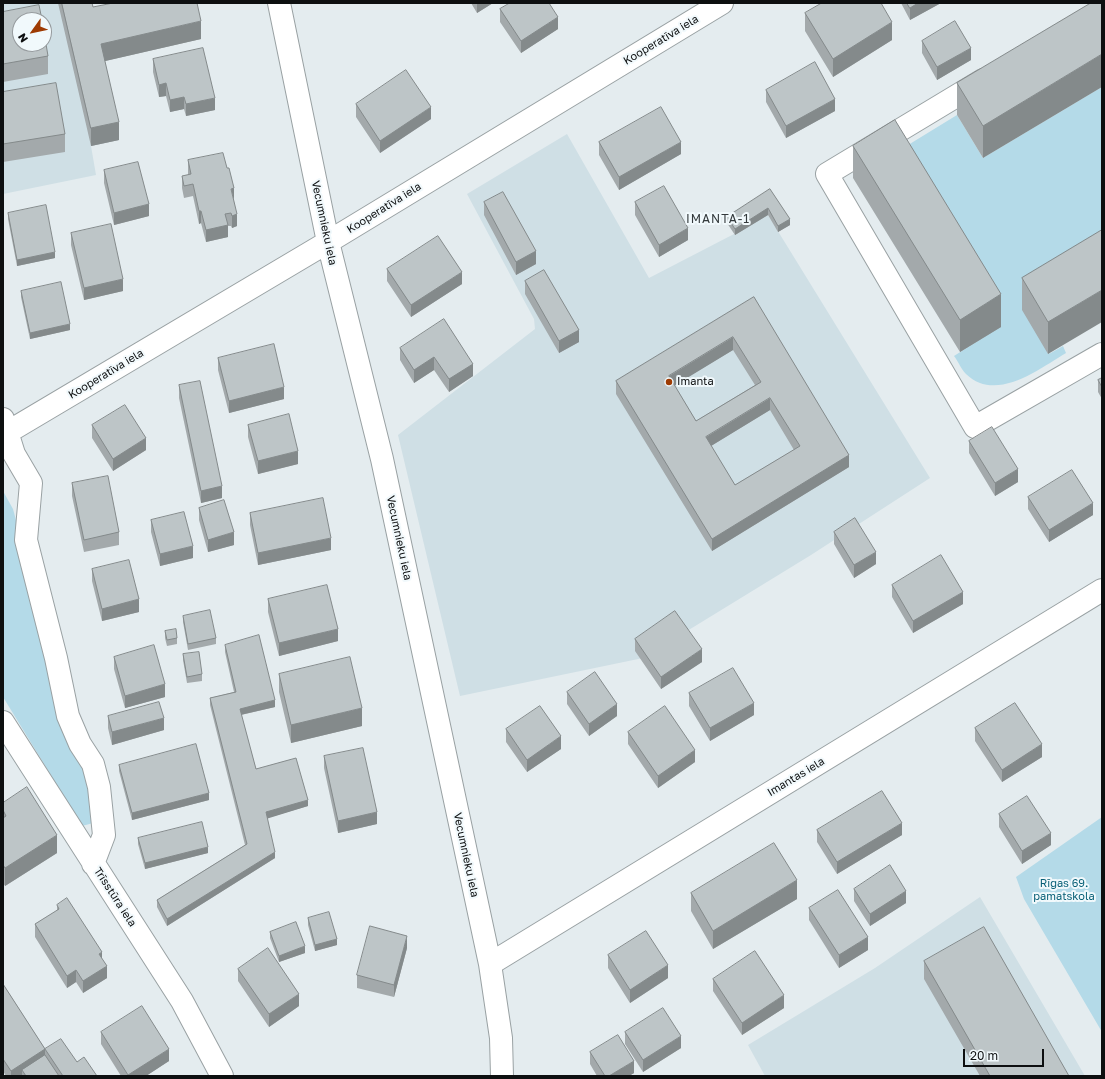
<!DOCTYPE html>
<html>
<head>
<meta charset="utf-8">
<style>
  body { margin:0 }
  #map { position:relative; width:1105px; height:1079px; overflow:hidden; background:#e4ecef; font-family:"Golos Text",sans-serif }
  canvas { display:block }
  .frame { position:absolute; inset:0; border:4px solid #0d0f10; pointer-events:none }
  .north { position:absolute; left:12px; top:12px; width:40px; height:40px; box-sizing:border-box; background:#f1f9fc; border:1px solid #969b9e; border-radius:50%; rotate:237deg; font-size:11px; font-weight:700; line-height:16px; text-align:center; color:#0d0f10 }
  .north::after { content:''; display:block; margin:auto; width:14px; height:18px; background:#9e3b03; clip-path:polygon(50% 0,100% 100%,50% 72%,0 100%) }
  .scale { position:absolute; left:963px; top:1049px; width:81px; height:18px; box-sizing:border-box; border:2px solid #0d0f10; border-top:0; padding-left:5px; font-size:12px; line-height:14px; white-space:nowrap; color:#0d0f10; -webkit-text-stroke:3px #f1f9fc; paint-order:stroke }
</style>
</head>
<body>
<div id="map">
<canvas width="1105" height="1079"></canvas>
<div class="frame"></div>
<div class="north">N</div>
<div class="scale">20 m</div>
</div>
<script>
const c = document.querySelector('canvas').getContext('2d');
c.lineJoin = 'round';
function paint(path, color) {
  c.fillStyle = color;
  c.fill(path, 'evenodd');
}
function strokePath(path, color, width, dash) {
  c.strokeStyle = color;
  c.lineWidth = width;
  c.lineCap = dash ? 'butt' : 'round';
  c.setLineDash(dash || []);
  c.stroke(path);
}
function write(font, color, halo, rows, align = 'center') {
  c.font = font + ' "Golos Text",sans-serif';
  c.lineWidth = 4;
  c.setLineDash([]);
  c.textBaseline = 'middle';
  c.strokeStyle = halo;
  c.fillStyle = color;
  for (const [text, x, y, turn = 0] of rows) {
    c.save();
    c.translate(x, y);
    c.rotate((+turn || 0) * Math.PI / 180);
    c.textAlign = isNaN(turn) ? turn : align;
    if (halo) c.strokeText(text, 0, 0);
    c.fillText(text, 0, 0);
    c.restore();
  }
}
paint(new Path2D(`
  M3,3h85l31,137 -28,6 5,29 -93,19zM20,20h24v24h-24z
  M567,134l82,144 85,-44 34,-19 162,263 -119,77 -168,103 -183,38 -62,-261 137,-106 -1,-10 -67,-125z
  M980,897l105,179h-320l-17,-31 127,-77z`), '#cfdfe5');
paint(new Path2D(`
  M1102,87v175l-53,92 14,-8 3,7c-27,16 -70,50 -100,21 -5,-5 -8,-13 -12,-18l47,-30 -106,-173 62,-38 26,43z
  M3,491l10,18 84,313 -15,4 -79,-129z
  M1102,817v215l-78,-133 -8,-22z`), '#b4dae8');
const minor = new Path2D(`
  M279,3l49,239 54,217 108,505 11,74 1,38
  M983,80l-156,94 148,253 127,-73
  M3,419l11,35 17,29 -5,57 30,118 12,58 12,28 13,20 6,23 5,48 -11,29
  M3,435l325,-193 394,-239
  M3,722l179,279 40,75
  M490,964l612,-374`);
strokePath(minor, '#99a1a3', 24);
strokePath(minor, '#fff', 22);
paint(new Path2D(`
  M3,3h8l-8,1z
  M58,3h34l1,4 108,32 -96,22 14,79 -28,6z
  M471,3h22l-16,10z
  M901,3h40l-31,17z
  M1091,3l-108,155 -26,-43v-32z
  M500,9l58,20 -37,24 -21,-31z
  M3,12l45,44v18l-45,8z
  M805,13l87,27 -59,37 -28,-46z
  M922,41l49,19 -34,20 -15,-27z
  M153,59l62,51 -29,6 -2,-7 -14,3 -4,-16 -7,1 -6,-25z
  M766,90l69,21 -49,27 -20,-36z
  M3,92l62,42v18l-62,10z
  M356,104l75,15 -51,34 -24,-36z
  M599,142l82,12 -62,36 -20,-35z
  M853,146l148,181 -41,25 -107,-174z
  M188,160l46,41 3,25 -5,2 -1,-2h-3v11l-22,5 -5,-19 -2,1 -6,-28 -9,2 -2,-10v-12l6,-1z
  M104,170l45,46 -35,9 -10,-42z
  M770,189l20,36 -12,7 -10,-17 -33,20 -8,-12v-6z
  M484,202l52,62 -20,11 -32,-60z
  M635,202l53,38 -29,17 -24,-42z
  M8,213l47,45 -38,8 -9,-47z
  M1102,230l-54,124 -26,-44v-32z
  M71,233l52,58 -39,9 -13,-55z
  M387,269l75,15 -51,33 -24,-36z
  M525,281l54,61 -20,11 -34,-59z
  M21,291l49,39 -40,9 -9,-42z
  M754,297l95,170 -137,84 -96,-157v-13zM733,350l22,35 -59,36 -22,-36zM770,410l24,40 -59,35 -24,-39z
  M400,348l73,16v12l-24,16 -15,-22 -20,13 -14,-23z
  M218,358l66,41 -55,14 -11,-43z
  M1102,378v21l-4,-7v-12z
  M179,385l43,113 -21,5 -22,-105z
  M92,425l54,25 -33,21 -21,-33z
  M248,425l50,39 -40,10 -10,-37z
  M969,441l49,41 -23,14 -26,-43z
  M72,483l47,49v13l-35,7 -12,-56z
  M1028,497l65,18 -44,27 -21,-33z
  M199,508l35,37 -26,7 -9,-32z
  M250,513l81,37 -73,15 -8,-40z
  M151,520l42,38 -33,8 -9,-34z
  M834,532l42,32 -22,14 -20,-34z
  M92,569l47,43 -37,9 -10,-40z
  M892,585l71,19 -50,29 -21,-36z
  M268,599l70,42 -59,15 -11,-44z
  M183,616l33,22v6l-28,6 -5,-28z
  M165,631l12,7v6l-10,2 -2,-8z
  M635,639l67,23 -41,27 -26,-38z
  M225,645l50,62 -34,8 15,54 52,37 -41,12 8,40 -108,68 -10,-19v-7l88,-55 -35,-140v-7l24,-6 -9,-40z
  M183,654l19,20v7l-15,2 -4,-23z
  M114,657l51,40 -40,11 -11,-39z
  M279,674l83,52 -71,17 -12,-51z
  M567,692l50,24 -28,20 -22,-32z
  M689,693l65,22 -44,26 -21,-35z
  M108,716l56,14 -52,15 -4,-17z
  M975,728l67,29 -40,25 -27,-41z
  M506,729l55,20 -34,23 -21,-30z
  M628,732l67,30 -37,26 -30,-44z
  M324,756l53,68 -39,9 -14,-65z
  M119,765l90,35 -77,20 -13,-49z
  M3,803l54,50 -52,33 -2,-3z
  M999,814l52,31 -29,19 -23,-37z
  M817,830l85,5 -65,39 -20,-32z
  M138,838l70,15 -63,16 -7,-25z
  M854,889l52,14 -36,23 -16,-25z
  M691,893l106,6 -84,50 -22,-38z
  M57,905l45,54 5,19 -24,15 -7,-11 -9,6 -32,-51v-13l22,-13z
  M809,908l59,42 -29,18 -30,-48z
  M308,918l29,27 -22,6 -7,-26z
  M270,932l35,21 -26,9 -9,-24z
  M407,948l-13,49 -37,-9v-13z
  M608,955l60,23 -38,25 -22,-35z
  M924,961l145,115h-89l-56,-97z
  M238,969l61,37 -30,21 -31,-46z
  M713,979l71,29 -42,27 -29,-44z
  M3,984l42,65 32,13 20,14h-91l-3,-5z
  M101,1032l68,29 -23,15h-25l-20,-32z
  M625,1032l56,16 -38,24 -18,-28z
  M590,1052l44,21 -5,3h-32l-7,-12z`), '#a3a9ab');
paint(new Path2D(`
  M477,3h16l-16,10z
  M918,3h23l-31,17v-12z
  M558,17v12l-37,24v-12z
  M201,21v18l-100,23v-18z
  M892,22v18l-59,37v-18z
  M971,48v12l-34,20v-13z
  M1102,54v33l-119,71v-32z
  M166,83v13l-7,1v-12z
  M184,97v12l-14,3v-12z
  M215,98v12l-29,6v-12z
  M835,99v12l-49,27v-12z
  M431,107v12l-51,34v-12z
  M119,122v18l-28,6v-18z
  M681,142v12l-62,36v-13z
  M234,188v13l-3,-12z
  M149,204v12l-35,9v-12z
  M768,208v7l-33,20v-6z
  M199,211h2v12l-2,1z
  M237,214v12l-5,2v-12z
  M790,219v6l-12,7v-6z
  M228,225v12l-22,5v-12z
  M688,228v12l-29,17v-12z
  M536,251v13l-20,11v-13z
  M55,252v6l-38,8v-6z
  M462,272v12l-51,33v-12z
  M123,279v12l-39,9v-12z
  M1102,290v32l-54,32v-32z
  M1001,294v33l-41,25v-32z
  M70,324v6l-40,9v-6z
  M579,330v12l-20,11v-12z
  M733,337v13l-64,39v-13z
  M434,357v13l-20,13v-13z
  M473,364v12l-24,16v-13z
  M284,387v12l-55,14v-12z
  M770,398v12l-64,39v-12z
  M146,438v12l-33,21v-12z
  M298,451v13l-40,10v-13z
  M849,455v12l-137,84v-12z
  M1018,469v13l-23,14v-13z
  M222,486v12l-21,5v-12z
  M1093,503v12l-44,27v-12z
  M234,532v13l-26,7v-12z
  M331,538v12l-73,15v-12z
  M193,546v12l-33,8v-12z
  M876,552v12l-22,14v-13z
  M963,592v12l-50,29v-12z
  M139,599v13l-37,9v-12z
  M338,629v12l-59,15v-13z
  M702,649v13l-41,27v-12z
  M165,684v13l-40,11v-12z
  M275,700v7l-35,8v-6z
  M754,703v12l-44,26v-13z
  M617,704v12l-28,20v-12z
  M362,708v18l-71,17v-18z
  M164,718v12l-52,15v-13z
  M561,736v13l-34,23v-12z
  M1042,744v13l-40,25v-12z
  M695,750v12l-37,26v-12z
  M209,793v7l-77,20v-7z
  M308,800v6l-42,13v-7z
  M377,812v12l-39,9v-12z
  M902,823v12l-65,39v-12z
  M1051,833v12l-29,19v-13z
  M57,835v18l-52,33v-18z
  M208,847v6l-63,16v-6z
  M275,852v6l-108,68v-7z
  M797,880v19l-84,50v-18z
  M906,891v12l-36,23v-12z
  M407,936v12l-13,49v-12z
  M868,937v13l-29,18v-13z
  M337,939v6l-22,6v-6z
  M305,946v7l-26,9v-6z
  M102,952v13l-3,-11z
  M668,965v13l-38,25v-13z
  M107,966v12l-24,15v-12z
  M76,970v12l-9,6v-12z
  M299,994v12l-30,21v-13z
  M784,995v13l-42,27v-12z
  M681,1036v12l-38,24v-12z
  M45,1049v13l-23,8v6h-11v-5z
  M169,1049v12l-23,15h-18v-1z
  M634,1061v12l-5,3h-20z`), '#848a8b');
const building = new Path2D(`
  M62,3h30l1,4 20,-4h84l4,18 -100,23 18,78 -28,6z
  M510,3h39l9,14 -37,24 -21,-32z
  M822,3h59l11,19 -59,37 -28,-46z
  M907,3h11l-8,5z
  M1091,3h11v51l-119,72 -26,-43z
  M39,5l3,15h-22v24h24v-12l4,24 -45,8v-52z
  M955,21l16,27 -34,19 -15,-26z
  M203,48l12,50 -29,6 -2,-7 -14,3 -4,-17 -7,2 -6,-26z
  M815,62l20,37 -49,27 -20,-36z
  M406,70l25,37 -51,34 -24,-37z
  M56,83l9,51 -62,10v-52z
  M661,107l20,35 -62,35 -20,-35z
  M895,120l106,174 -41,26 -107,-174z
  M223,153l4,15h2l5,20 -3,1 6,25 -5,2 -1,-3 -6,1 3,11 -22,5 -5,-19h-2l-6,-27 -9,2 -2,-10 9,-2 -3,-14z
  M138,162l11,42 -35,9 -10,-43z
  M664,186l24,42 -29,17 -24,-43z
  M770,189l20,30 -12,7 -10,-18 -33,21 -8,-12z
  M503,192l33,59 -20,11 -32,-60z
  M46,205l9,47 -38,8 -9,-47z
  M111,224l12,55 -39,9 -13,-55z
  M1102,230v60l-54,32 -26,-44z
  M438,236l24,36 -51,33 -24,-36z
  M544,270l35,60 -20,11 -34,-60z
  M61,282l9,42 -40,9 -9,-42z
  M754,297l95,158 -137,84 -96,-158zM733,337l28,45 -65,39 -27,-45zM770,398l30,48 -65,39 -29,-48z
  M444,319l29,45 -24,15 -15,-22 -20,13 -14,-22z
  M274,344l10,43 -55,14 -11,-43z
  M1102,378v9l-4,-7z
  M200,381l22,105 -21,5 -22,-106z
  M125,405l21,33 -33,21 -21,-34z
  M289,414l9,37 -40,10 -10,-36z
  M992,427l26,42 -23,14 -26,-42z
  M1072,470l21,33 -44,27 -21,-33z
  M108,476l11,56 -35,8 -12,-57z
  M323,498l8,40 -73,15 -8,-40z
  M224,500l10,32 -26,8 -9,-32z
  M184,512l9,34 -33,8 -9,-34z
  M855,518l21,34 -22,13 -20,-33z
  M941,555l22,37 -50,29 -21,-36z
  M129,560l10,39 -37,10 -10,-40z
  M327,585l11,44 -59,14 -11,-44z
  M210,610l6,28 -28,6 -5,-28z
  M675,611l27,38 -41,28 -26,-38z
  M176,629l1,9 -10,2 -2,-9z
  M259,635l16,65 -35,9 16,60 40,-11 12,42 -42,12 9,40 -108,67 -10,-19 90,-56 -37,-146 26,-6 -11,-47z
  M154,645l11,39 -40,12 -11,-39z
  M199,652l3,22 -15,3 -4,-23z
  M350,657l12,51 -71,17 -12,-51z
  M733,668l21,35 -44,25 -21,-35z
  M595,672l22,32 -28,20 -22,-32z
  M159,702l5,16 -52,14 -4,-16z
  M1015,703l27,41 -40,26 -27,-42z
  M540,706l21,30 -34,24 -21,-31z
  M665,706l30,44 -37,26 -30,-44z
  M196,744l13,49 -77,20 -13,-48z
  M363,748l14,64 -39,9 -14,-65z
  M27,787l30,48 -52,33 -2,-3v-47l3,-2 -3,-6v-7z
  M882,791l20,32 -65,39 -20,-32z
  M1027,796l24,37 -29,18 -23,-37z
  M202,822l6,25 -63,16 -7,-25z
  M774,843l23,37 -84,51 -22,-38z
  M890,865l16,26 -36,23 -16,-25z
  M838,890l30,47 -29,18 -30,-47z
  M67,898l35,54 -3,2 8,12 -24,15 -7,-11 -9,6 -32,-52 24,-15 -2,-4z
  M329,912l8,27 -22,6 -7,-27z
  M296,922l9,24 -26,10 -9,-24z
  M370,926l37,10 -13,49 -37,-10z
  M984,927l85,149h-79l-66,-115z
  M646,931l22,34 -38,25 -22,-35z
  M268,948l31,46 -30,20 -31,-45z
  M755,951l29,44 -42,28 -29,-44z
  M3,984l42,65 -34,22 -8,-12z
  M142,1006l27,43 -41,26 -27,-43z
  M663,1008l18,28 -38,24 -18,-28z
  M618,1035l16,26 -25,15h-4l-15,-24z
  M61,1039l16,23 7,-5 13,19h-34l-18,-27z
  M45,1055l14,21h-33l-4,-6z`);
paint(building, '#bdc5c7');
strokePath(building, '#848a8b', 1);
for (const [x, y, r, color] of [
  [669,382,4,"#9e3b03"]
]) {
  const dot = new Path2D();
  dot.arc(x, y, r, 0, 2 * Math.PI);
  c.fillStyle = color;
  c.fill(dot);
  strokePath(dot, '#f1f9fc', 1.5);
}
write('11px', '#0d0f10', '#f1f9fc', [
  ["Kooperatīva iela",661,40,-31],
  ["Kooperatīva iela",384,208,-32],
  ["Vecumnieku iela",324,223,78],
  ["Kooperatīva iela",106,374,-31],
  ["Vecumnieku iela",399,538,78],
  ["Imantas iela",796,777,-31],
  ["Vecumnieku iela",466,855,78],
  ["Trīsstūra iela",115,897,57]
]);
write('11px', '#0d0f10', '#f1f9fc', [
  ["Imanta",677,382]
], 'left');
write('11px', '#075f76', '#f1f9fc', [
  ["Rīgas 69.",1064,884],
  ["pamatskola",1064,897]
]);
c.letterSpacing = '1px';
write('12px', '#343a3c', '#f1f9fc', [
  ["IMANTA-1",718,219]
]);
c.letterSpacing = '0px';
</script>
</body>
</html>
